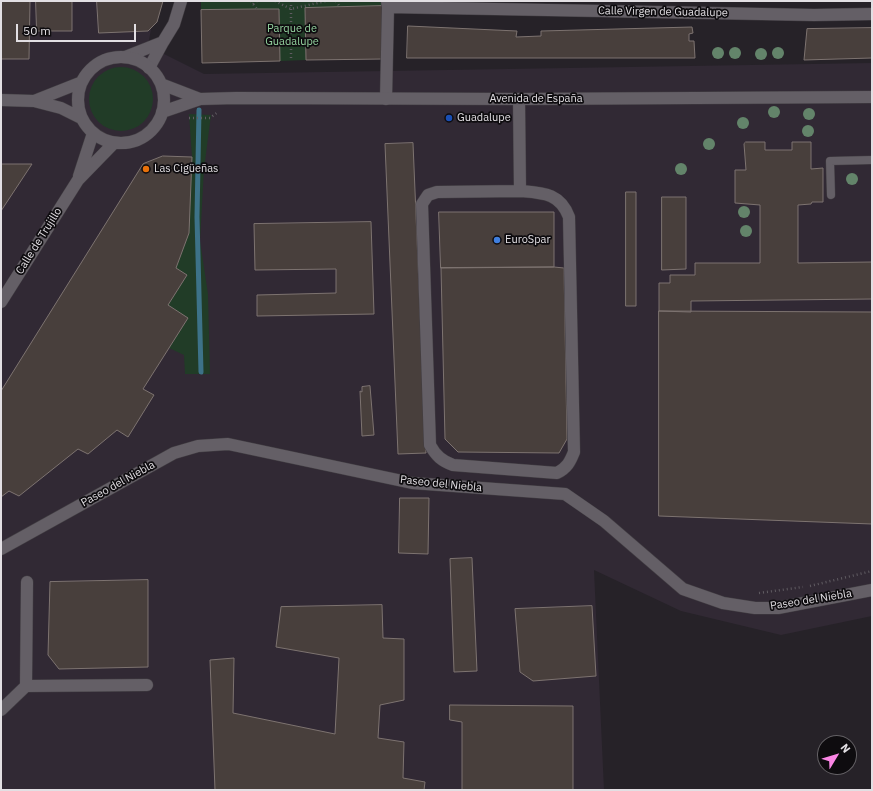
<!DOCTYPE html>
<html>
<head>
<meta charset="utf-8">
<style>
  body { margin:0 }
  #map { position:relative; width:873px; height:791px; overflow:hidden; background:#262228; font-family:"IBM Plex Sans",sans-serif }
  canvas { display:block }
  .frame { position:absolute; inset:0; border:2px solid #e2dfe3; pointer-events:none }
  .north { position:absolute; left:817px; top:735px; width:40px; height:40px; box-sizing:border-box; background:#0e0c0f; border:1px solid #636064; border-radius:50%; rotate:52deg; font-size:11px; font-weight:700; line-height:16px; text-align:center; color:#e2dfe3 }
  .north::after { content:''; display:block; margin:auto; width:14px; height:18px; background:#fb86e5; clip-path:polygon(50% 0,100% 100%,50% 72%,0 100%) }
  .scale { position:absolute; left:16px; top:24px; width:120px; height:18px; box-sizing:border-box; border:2px solid #e2dfe3; border-top:0; padding-left:5px; font-size:12px; line-height:14px; white-space:nowrap; color:#e2dfe3; -webkit-text-stroke:3px #0e0c0f; paint-order:stroke }
</style>
</head>
<body>
<div id="map">
<canvas width="873" height="791"></canvas>
<div class="frame"></div>
<div class="north">N</div>
<div class="scale">50 m</div>
</div>
<script>
const c = document.querySelector('canvas').getContext('2d');
c.lineJoin = 'round';
function paint(path, color) {
  c.fillStyle = color;
  c.fill(path, 'evenodd');
}
function strokePath(path, color, width, dash) {
  c.strokeStyle = color;
  c.lineWidth = width;
  c.lineCap = dash ? 'butt' : 'round';
  c.setLineDash(dash || []);
  c.stroke(path);
}
function write(font, color, halo, rows, align = 'center') {
  c.font = font + ' "IBM Plex Sans",sans-serif';
  c.lineWidth = 3.5;
  c.setLineDash([]);
  c.textBaseline = 'middle';
  c.strokeStyle = halo;
  c.fillStyle = color;
  for (const [text, x, y, turn = 0] of rows) {
    c.save();
    c.translate(x, y);
    c.rotate((+turn || 0) * Math.PI / 180);
    c.textAlign = isNaN(turn) ? turn : align;
    if (halo) c.strokeText(text, 0, 0);
    c.fillText(text, 0, 0);
    c.restore();
  }
}
paint(new Path2D(`
  M1,1h155l-8,45 56,28 668,-11v553l-91,19 -100,-24 -87,-41 10,220h-603z`), '#312934');
paint(new Path2D(`
  M201,1h179l3,5 -78,2 1,52 -26,1 -1,-52 -78,1z
  M89 99a32 32 0 1 1 64 0a32 32 0 1 1-64 0Z
  M189,114l22,1 -7,54 -4,72 8,53 2,80h-25l-1,-19 -15,-7 19,-30 -20,-13 19,-30 -11,-7 13,-35 3,-76z`), '#213c27');
strokePath(new Path2D(`
  M199,110l-2,107 4,155`), '#3d7288', 5);
const building = new Path2D(`
  M1,1h29l-1,58h-28z
  M36,1h36v30h-35z
  M97,1h66l-6,21 -9,9 -49,2z
  M383,6l1,53 -78,1 -1,-52z
  M257,9h22l1,52 -78,2 -1,-53z
  M408,26l109,5 -1,6 25,-1v-5l151,-4 1,6 -4,1v7h5l1,17h-288z
  M872,28v30l-68,2 3,-31z
  M746,142h19v8h27v-8h19v27l12,-1v34h-11l-1,2 -13,1v58l74,-1v37l-181,2v11l-32,-1v-28h11v-8h25v-12h65v-58l-25,-2v-33h11l-2,-26z
  M413,143l13,310 -28,1 -13,-310z
  M163,156l29,1 -3,76 -13,35 11,7 -19,30 20,13 -45,71 11,6 -26,42 -11,-7 -29,24 -10,-5 -59,47 -10,-5 -8,6v-106l142,-227z
  M1,164h31l-31,47z
  M626,192h10v114h-10z
  M662,197h24v72l-24,1z
  M439,212h115v55l-113,1z
  M371,222l3,92 -117,2v-21l79,-2v-24l-81,1 -1,-46z
  M554,267l10,1 3,171 -8,14 -101,-1 -13,-13 -4,-171z
  M659,311l213,1v212l-213,-8z
  M370,386l4,49 -12,1 -2,-45 2,1v-5z
  M400,498h29l-1,56 -29,-1z
  M472,558l5,113 -23,1 -4,-113z
  M148,580v87l-89,2 -11,-14 2,-73z
  M382,605l1,33 21,1v61l-24,5 -2,33 26,4 -1,36 22,4 -1,8h-209l-5,-130 24,-2 -1,55 102,21 4,-76 -63,-11 5,-40z
  M592,606l4,70 -63,5 -13,-9 -5,-63z
  M450,705l123,1v84h-111v-68l-12,-2z`);
paint(building, '#483f3c');
strokePath(building, '#7d7370', 1);
const lane = new Path2D(`
  M831,195l-1,-34 42,-1`);
const street = new Path2D(`
  M387,1l1,6 426,8 58,-1
  M125,57l38,-15 11,-18 7,-23
  M149,68l14,-26
  M386,99l2,-92
  M519,99l1,92
  M520,191c23,2 40,2 49,26l5,235c-4,10 -7,16 -17,21l-104,-8c-11,-4 -17,-9 -23,-20l-8,-241 6,-9 9,-3z
  M1,549l173,-96 24,-7 30,-2 184,39 153,11 39,27 79,68 40,14 32,5h23l94,-18
  M26,686l1,-104
  M1,710l25,-24 121,-1`);
const secondary = new Path2D(`
  M78 100a43 43 0 1 1 86 0a43 43 0 1 1-86 0Z
  M161,84l39,15
  M1,100l33,1 27,7 20,10
  M34,101l48,-19
  M162,112l38,-13 36,-1 283,1 353,-2
  M79,176l14,-43
  M1,302l77,-122 36,-37`);
strokePath(lane, '#423e43', 9);
strokePath(street, '#423e43', 13);
strokePath(secondary, '#423e43', 13);
strokePath(new Path2D(`
  M251,1l6,8
  M275,1l16,8 35,-8
  M291,1v60
  M336,1l4,6
  M253,4l4,-3
  M189,118h21l8,-6
  M810,586l62,-15
  M759,593l44,-6`), '#605c62', 2.5, [1, 3]);
strokePath(lane, '#645f66', 8);
strokePath(street, '#645f66', 12);
strokePath(secondary, '#645f66', 12);
c.fillStyle = '#63846a';
for (const [x, y] of [
  [718,53],
  [735,53],
  [778,53],
  [761,54],
  [774,112],
  [809,114],
  [743,123],
  [808,131],
  [709,144],
  [681,169],
  [852,179],
  [744,212],
  [746,231]
]) {
  c.beginPath();
  c.arc(x, y, 6, 0, 2 * Math.PI);
  c.fill();
}
for (const [x, y, r, color] of [
  [449,118,4,"#1a4fb4"],
  [146,169,4,"#e8710a"],
  [497,240,4,"#3f7fe0"]
]) {
  const dot = new Path2D();
  dot.arc(x, y, r, 0, 2 * Math.PI);
  c.fillStyle = color;
  c.fill(dot);
  strokePath(dot, '#0e0c0f', 1.5);
}
write('11px', '#e2dfe3', '#0e0c0f', [
  ["Calle Virgen de Guadalupe",663,12,1],
  ["Avenida de España",536,99],
  ["Calle de Trujillo",39,241,-58],
  ["Paseo del Niebla",118,484,-29],
  ["Paseo del Niebla",441,484,6],
  ["Paseo del Niebla",811,600,-9]
]);
write('11px', '#95d4a0', '#0e0c0f', [
  ["Parque de",292,29],
  ["Guadalupe",292,42]
]);
write('11px', '#e2dfe3', '#0e0c0f', [
  ["Guadalupe",457,118],
  ["Las Cigüeñas",154,169],
  ["EuroSpar",505,240]
], 'left');
</script>
</body>
</html>
